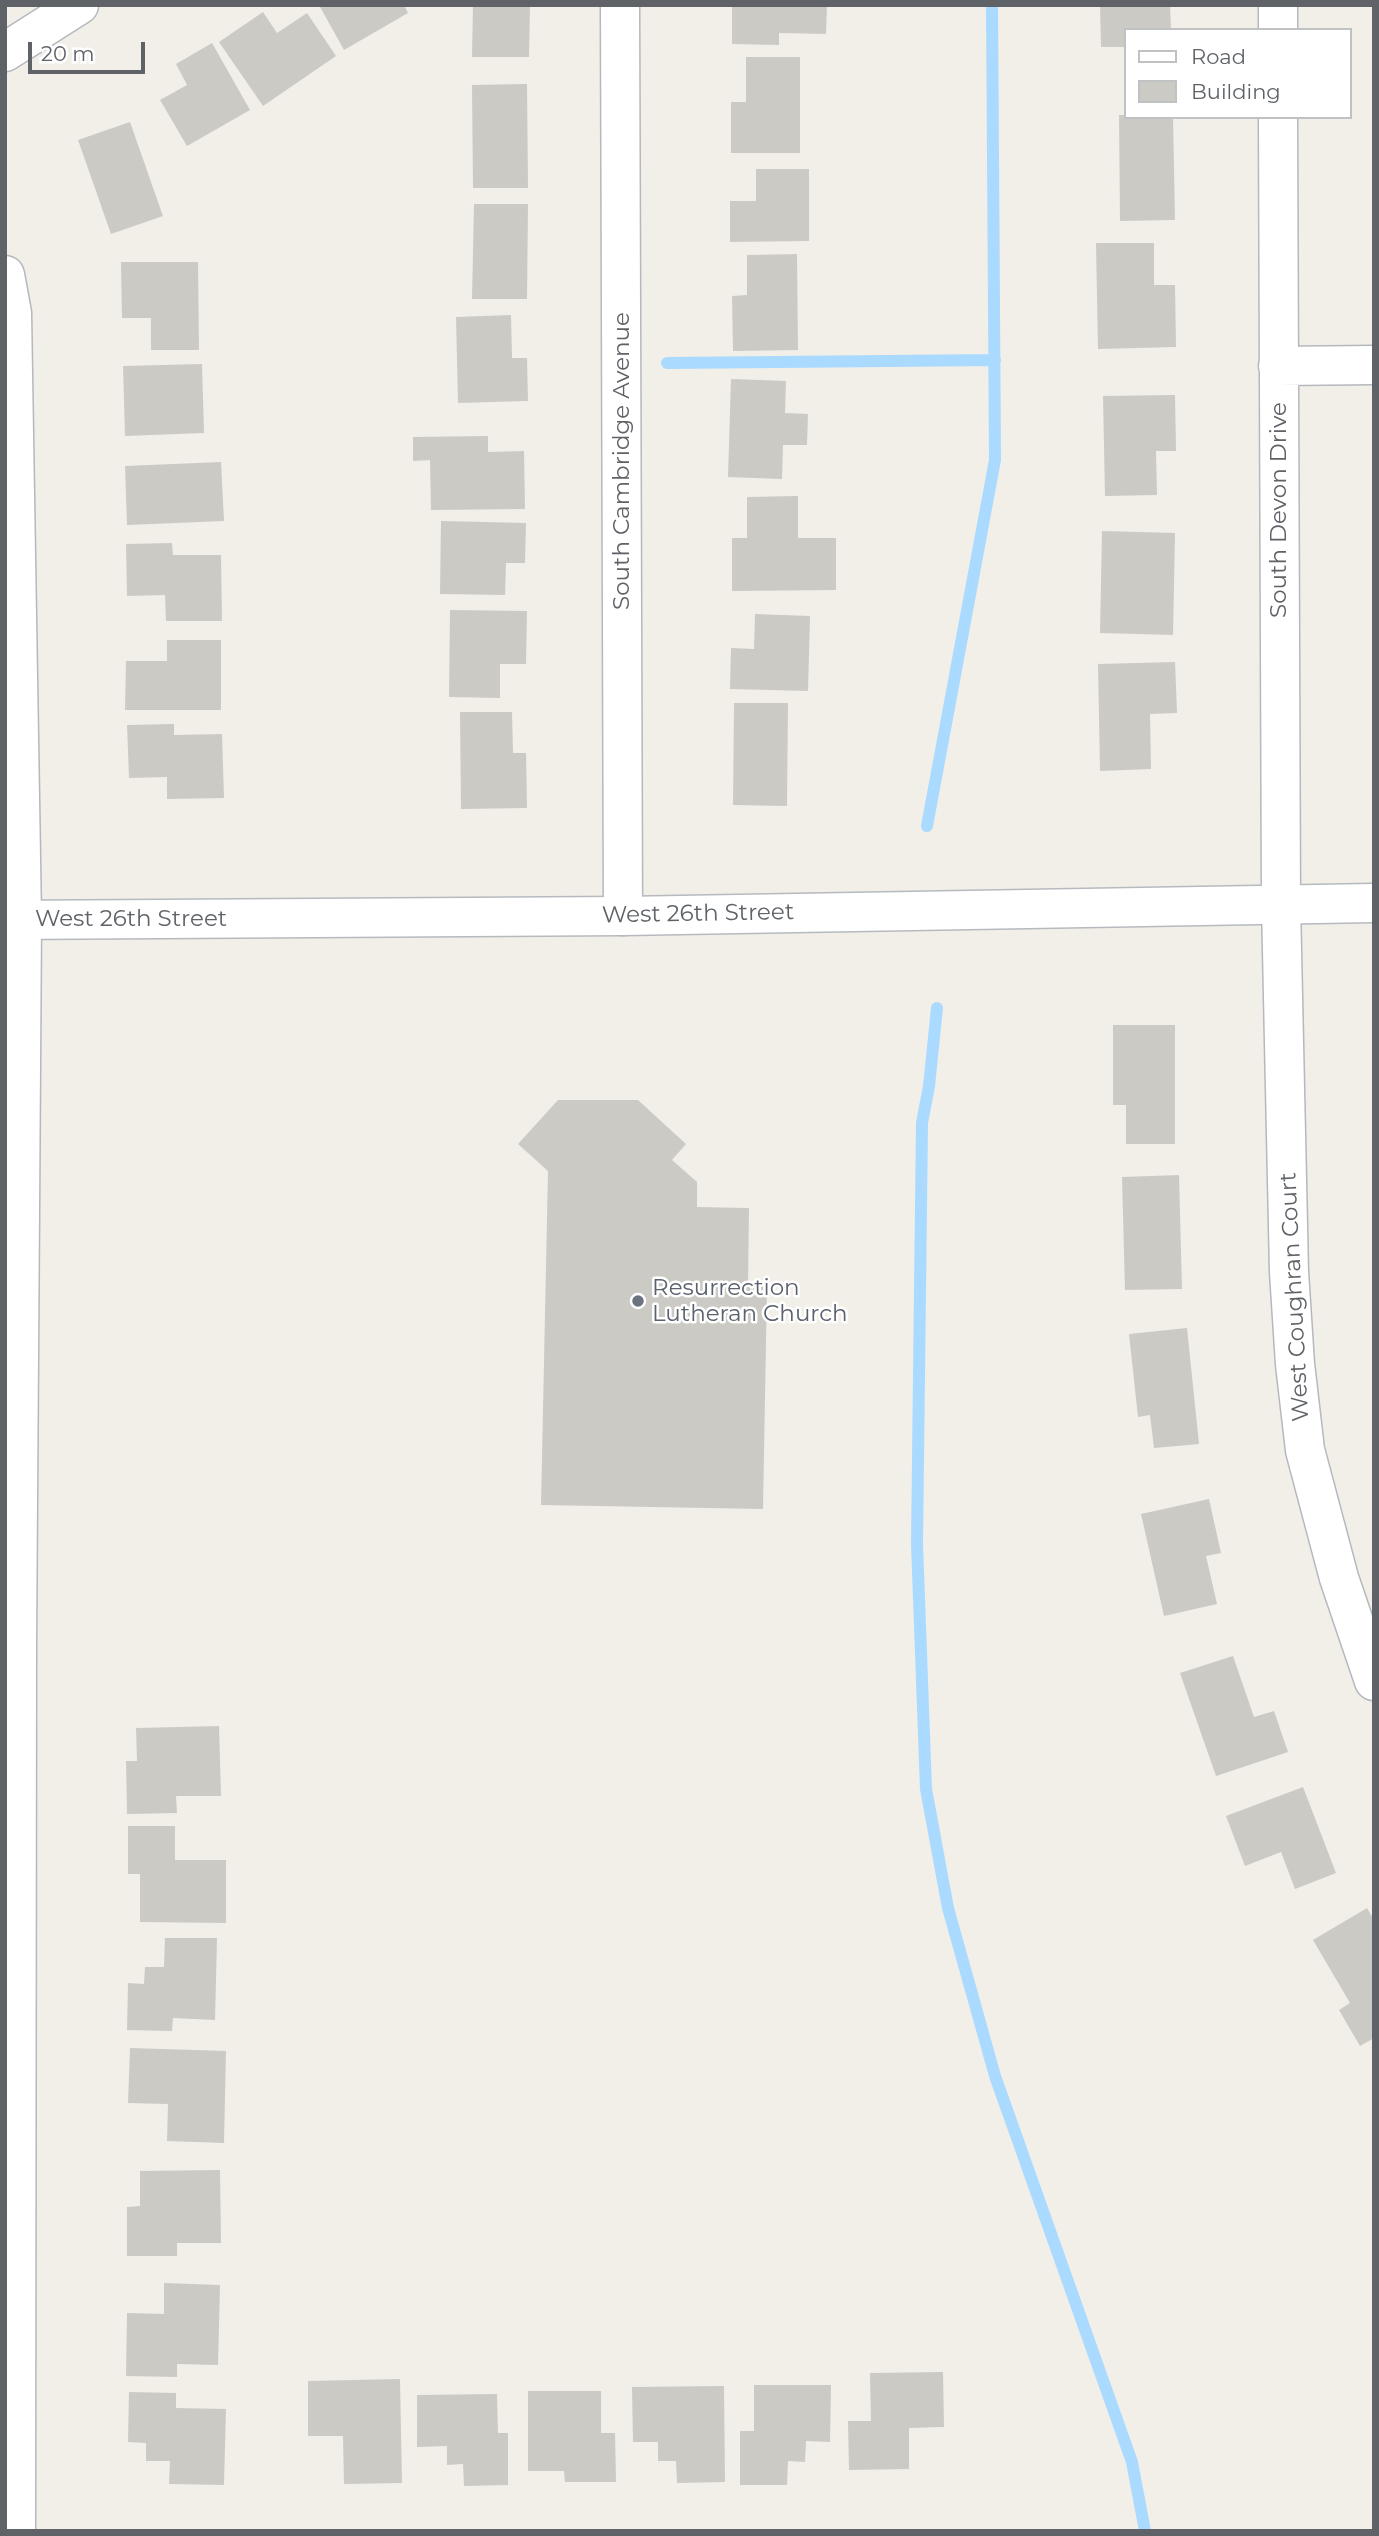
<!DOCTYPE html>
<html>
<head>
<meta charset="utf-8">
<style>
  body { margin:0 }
  #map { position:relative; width:1379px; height:2536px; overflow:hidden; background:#f1efe8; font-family:Montserrat,sans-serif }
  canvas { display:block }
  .frame { position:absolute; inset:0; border:7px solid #5f6368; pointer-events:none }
  .legend { position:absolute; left:1124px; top:28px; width:228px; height:91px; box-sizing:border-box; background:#fff; border:2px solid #bfc1c3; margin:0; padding:9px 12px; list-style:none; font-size:21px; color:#5f6368 }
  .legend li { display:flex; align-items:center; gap:14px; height:35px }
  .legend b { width:35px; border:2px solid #bfc1c3 }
  .scale { position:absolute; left:28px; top:42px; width:117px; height:32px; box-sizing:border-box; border:4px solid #5f6368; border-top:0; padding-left:9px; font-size:21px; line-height:24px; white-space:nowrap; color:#5f6368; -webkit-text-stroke:5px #fff; paint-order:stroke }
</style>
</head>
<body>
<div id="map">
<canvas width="1379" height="2536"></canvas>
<div class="frame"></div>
<ul class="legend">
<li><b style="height:9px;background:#fff"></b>Road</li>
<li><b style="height:19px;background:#cccac5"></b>Building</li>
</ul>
<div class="scale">20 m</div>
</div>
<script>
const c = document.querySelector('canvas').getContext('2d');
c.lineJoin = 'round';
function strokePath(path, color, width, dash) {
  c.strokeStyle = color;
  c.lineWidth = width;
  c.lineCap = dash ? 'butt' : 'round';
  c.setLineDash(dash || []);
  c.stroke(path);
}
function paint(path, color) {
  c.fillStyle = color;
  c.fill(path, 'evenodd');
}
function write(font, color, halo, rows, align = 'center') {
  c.font = font + ' Montserrat,sans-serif';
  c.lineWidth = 5;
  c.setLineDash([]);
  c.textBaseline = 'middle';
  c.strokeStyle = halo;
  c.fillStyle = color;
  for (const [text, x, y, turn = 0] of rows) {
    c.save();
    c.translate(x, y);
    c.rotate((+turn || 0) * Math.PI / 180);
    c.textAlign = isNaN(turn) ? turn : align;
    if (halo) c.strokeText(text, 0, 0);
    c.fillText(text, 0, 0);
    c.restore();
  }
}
strokePath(new Path2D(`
  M667,363l328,-3
  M927,826l68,-366 -3,-455
  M937,1008l-8,78 -7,37 -5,421 9,245 22,119 47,168 137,386 13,69`), '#aadaff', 12);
paint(new Path2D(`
  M319,5h85l4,8 -64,37z
  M473,5h57l-1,52h-57z
  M732,5h95l-1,29 -47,-1v12l-47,-1z
  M1100,5h70l1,25h-46v17h-24z
  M263,12l14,21 30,-20 29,43 -73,50 -44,-64z
  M212,43l38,67 -63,36 -27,-46 27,-15 -11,-21z
  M746,57h54v96h-69v-51h15z
  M527,84l1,104h-55l-1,-103z
  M1119,115h6v2h48l2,103 -55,1z
  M130,122l33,94 -52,18 -33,-94z
  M756,169h53v72l-79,1v-41h26z
  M474,204h54l-1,95h-55z
  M1096,243h58v42h21l1,62 -78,2z
  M797,254l1,96 -65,1 -1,-55 15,-1v-40z
  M121,262h77l1,88h-48v-32h-29z
  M511,315l1,43h15l1,43 -70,2 -2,-86z
  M202,364l2,69 -79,3 -2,-70z
  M731,379l55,2 -1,32 23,1 -1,31h-24l-1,34 -54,-2z
  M1175,395l1,56h-20l1,44 -52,1 -2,-100z
  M488,436v16l36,-1 1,58 -94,1 -1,-50 -17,1v-24z
  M221,462l3,59 -97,4 -2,-59z
  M798,496v42h38v52l-104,1v-53h15v-41z
  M441,521l85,2 -1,40h-19l-1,32 -65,-1z
  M1102,531l73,2 -2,102 -73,-2z
  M172,543l1,12h48l1,66h-56l-1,-26 -38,1 -1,-52z
  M450,610l77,1 -1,53h-26v34l-51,-1z
  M755,614l55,2 -2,75 -78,-2 1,-41 23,1z
  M167,640h54v70h-96l1,-49h41z
  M1175,662l2,51 -27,1 1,55 -51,2 -2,-107z
  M734,703h54l-1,103 -54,-1z
  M460,712h52l1,41h13l1,55 -66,1z
  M174,724v11l48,-1 2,64 -57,1v-22l-38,1 -2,-53z
  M1113,1025h62v119h-49v-39h-13z
  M558,1100h80l48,44 -14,16 25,22v25l52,1 -1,77h19l-4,224 -222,-4 7,-334 -30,-27z
  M1179,1175l3,114 -57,1 -3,-113z
  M1187,1328l12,116 -45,4 -4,-33 -12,2 -9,-83z
  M1209,1499l12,54 -15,3 11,48 -53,12 -23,-102z
  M1233,1656l21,61 20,-6 14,41 -72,24 -36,-103z
  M219,1726l2,70h-45l1,17 -50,1 -1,-53h11l-1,-33z
  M1303,1787l33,86 -41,16 -14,-37 -36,14 -19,-50z
  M128,1826h47v34h51v63l-86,-1v-48h-12z
  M1367,1908l7,12v118l-14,8 -21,-36 11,-7 -37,-63z
  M165,1938h52l-2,82 -42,-2 -1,13 -45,-1 1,-47 16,1 1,-17h19z
  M130,2048l96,3 -2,92 -57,-2 1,-37 -40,-1z
  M220,2170l1,73h-44v13h-50v-49l13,-1v-35z
  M164,2283l56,2 -2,80 -41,-1v13l-51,-1 1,-63 37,1z
  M943,2372l1,55 -35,1v41l-60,1 -1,-49h23l-1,-48z
  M400,2379l2,104 -58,1 -1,-48h-35v-55z
  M754,2385h77l-1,57 -24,-1 -1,21 -17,-1 -1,24h-47v-54h14z
  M724,2386l1,96 -48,1 -1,-22h-18v-19h-25l-1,-55z
  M528,2391h73v42h14l1,49h-51l-1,-11h-36z
  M129,2392l47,1v15l50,1 -2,76 -55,-1 1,-23h-24v-18l-18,-1z
  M497,2394l1,39h10v52l-44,1 -1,-22 -16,1v-19l-30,1v-52z`), '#cccac5');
const minor = new Path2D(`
  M620,5l3,911
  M1278,30v-25
  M5,52l74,-47
  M1278,117l3,787 8,368 6,92 10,86 34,128 35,103
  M5,275l7,38 10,606 -5,728 -1,884
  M1278,366l96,-1`);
const secondary = new Path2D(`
  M5,920l618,-4 751,-13`);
strokePath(minor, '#b5b8bc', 41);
strokePath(secondary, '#b6babf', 41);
strokePath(minor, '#fff', 38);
strokePath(secondary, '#fff', 38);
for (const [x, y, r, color] of [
  [638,1301,7,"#6b7280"]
]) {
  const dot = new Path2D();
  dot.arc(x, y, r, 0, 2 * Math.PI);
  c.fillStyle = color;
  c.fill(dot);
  strokePath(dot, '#fff', 2.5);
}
write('23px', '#5f6368', '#fff', [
  ["South Cambridge Avenue",622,461,-90],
  ["South Devon Drive",1279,510,-90],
  ["West 26th Street",698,914,-1],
  ["West 26th Street",131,919],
  ["West Coughran Court",1295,1297,-93]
]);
write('23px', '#5b616d', '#fff', [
  ["Resurrection",652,1288],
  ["Lutheran Church",652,1314]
], 'left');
</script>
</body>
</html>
